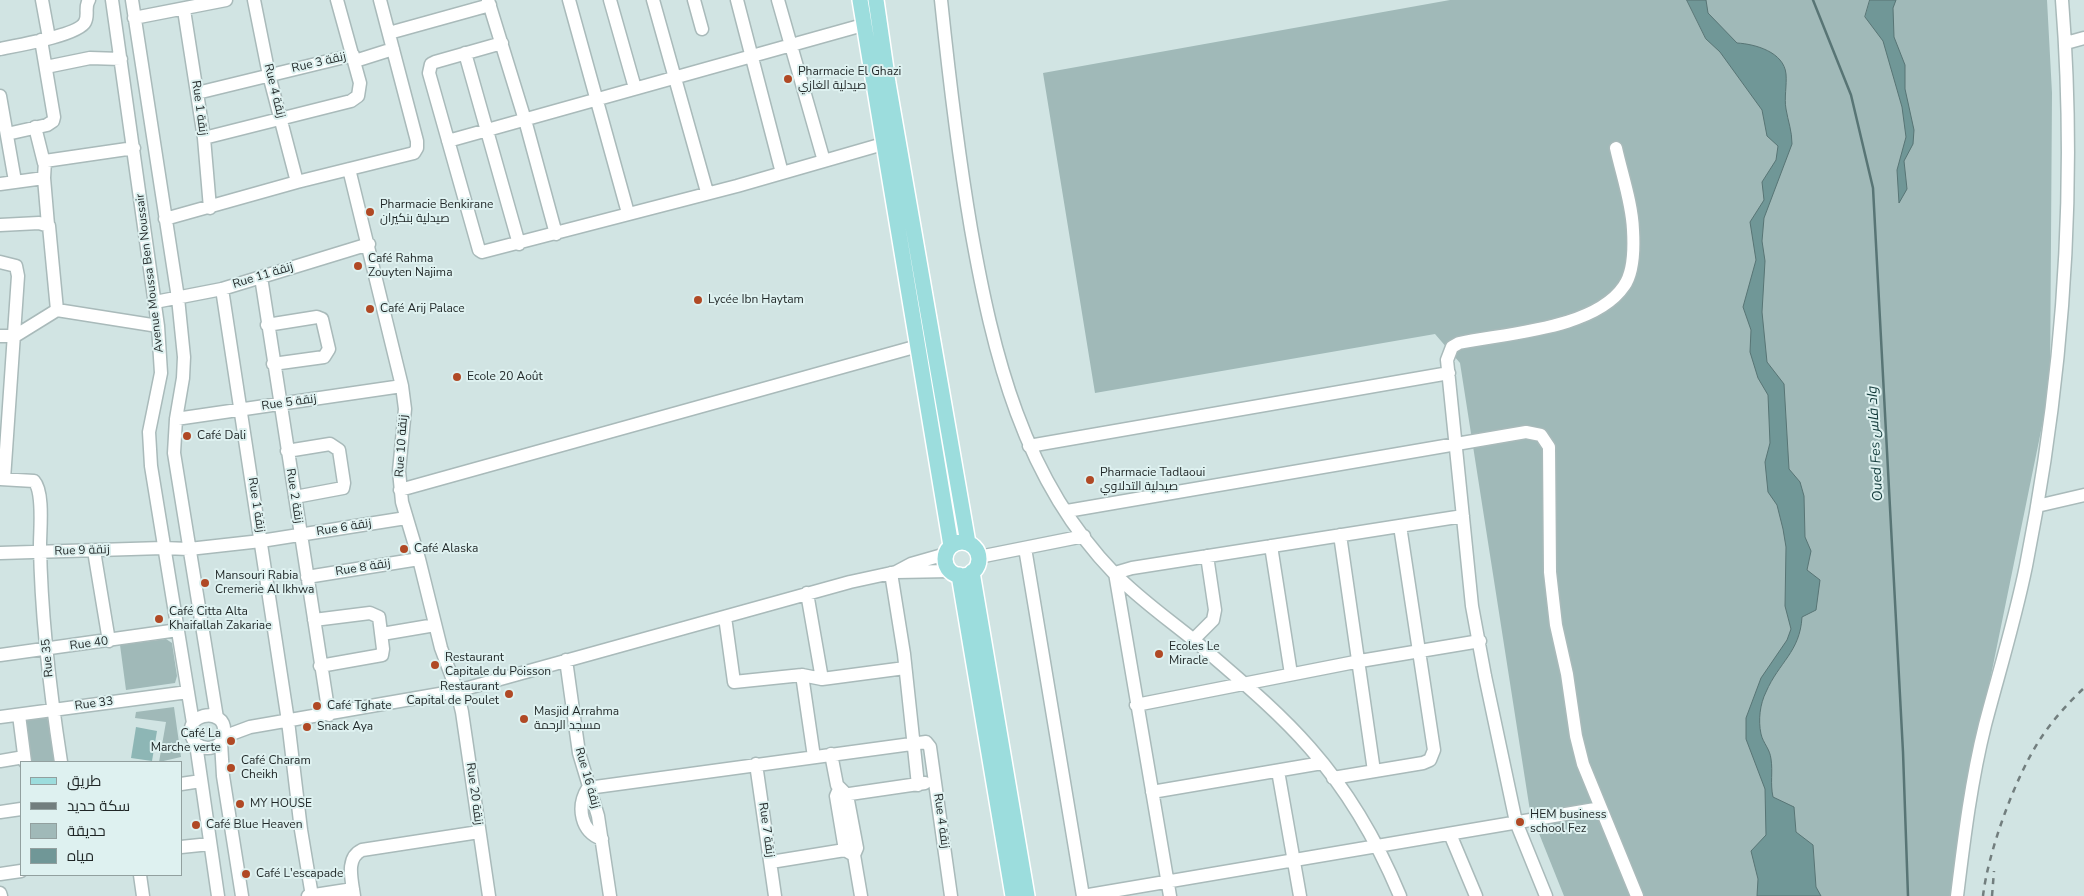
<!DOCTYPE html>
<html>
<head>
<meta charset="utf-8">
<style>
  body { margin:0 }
  #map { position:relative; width:2084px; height:896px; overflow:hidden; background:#d1e4e3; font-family:"Nunito Sans",Cairo,sans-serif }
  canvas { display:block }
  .legend { position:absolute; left:20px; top:761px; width:162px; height:115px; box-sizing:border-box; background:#def1f0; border:1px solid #92a09f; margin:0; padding:6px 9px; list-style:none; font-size:15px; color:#1f2626 }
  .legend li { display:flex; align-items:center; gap:10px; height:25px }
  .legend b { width:25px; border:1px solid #92a09f }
</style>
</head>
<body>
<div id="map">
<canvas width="2084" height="896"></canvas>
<ul class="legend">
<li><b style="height:6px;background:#9cdddd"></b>طريق</li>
<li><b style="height:6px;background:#727e7e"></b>سكة حديد</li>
<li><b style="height:14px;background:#a0b9b8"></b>حديقة</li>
<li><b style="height:14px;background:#709797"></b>مياه</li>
</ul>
</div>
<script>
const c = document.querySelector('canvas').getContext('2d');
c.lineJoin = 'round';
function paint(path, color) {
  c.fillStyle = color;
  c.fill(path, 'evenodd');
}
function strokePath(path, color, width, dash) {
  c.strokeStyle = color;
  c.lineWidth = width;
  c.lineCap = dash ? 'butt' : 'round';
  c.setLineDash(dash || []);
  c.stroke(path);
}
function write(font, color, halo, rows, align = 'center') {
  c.font = font + ' "Nunito Sans",Cairo,sans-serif';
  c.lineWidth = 4;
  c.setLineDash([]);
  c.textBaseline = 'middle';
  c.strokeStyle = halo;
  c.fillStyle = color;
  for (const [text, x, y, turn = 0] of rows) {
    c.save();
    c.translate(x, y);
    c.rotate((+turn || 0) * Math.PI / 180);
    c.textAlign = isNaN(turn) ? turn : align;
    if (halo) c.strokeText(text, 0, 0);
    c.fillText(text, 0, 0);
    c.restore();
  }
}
paint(new Path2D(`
  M1450,0h597l5,93 -2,294 -61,298 -36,211h-389l-34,-85 -70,-448 -25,-29 -340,59 -52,-320z
  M166,639l6,4 5,33 -2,7 -49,7 -6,-45z
  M174,707l7,50 -22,5 7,-40 -31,-4 1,-6z
  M47,716l9,46h-26l-5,-39 4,-4z`), '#a0b9b8');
paint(new Path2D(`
  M136,727l21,4 -5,30 -21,-3z`), '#8db6b5');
const water = new Path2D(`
  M1687,0h19l2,13 29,30c18,1 47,9 49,31 1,11 -2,24 0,35 2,12 6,22 6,35l-28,74 -2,23 3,20 -3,51 5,50 17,22 5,85 11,13 4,14 1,41 6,14 -4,19 13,10 -4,30 -14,7c-2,35 -23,45 -36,75 -6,12 -8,28 -5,42 2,9 9,15 10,25 2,13 -1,24 2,38l21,10 2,25 17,13 3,42 5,9h-64l1,-17 -7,-28 15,-16 -1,-46 -19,-50v-21l15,-40 26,-38 4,-11 -6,-23 1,-59 -3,-18 -6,-24 -9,-13 -3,-30 5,-19 -2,-48 -10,-17 -8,-26 1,-22 -8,-23 13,-47 -6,-38 14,-22 -2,-18 14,-22 2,-14 -11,-10 -5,-26 -42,-58 -14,-13z
  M1870,0h26l-3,8 1,29 11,28v24l9,41 -1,14 -9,17 3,28 -8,14 -2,-33 9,-33 -4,-30 -19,-66 -18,-24z`);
paint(water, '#709797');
strokePath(water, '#587575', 1);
strokePath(new Path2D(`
  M1813,0l38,95 22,93 30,564 5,144`), '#587575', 2.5);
const minor = new Path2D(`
  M42,0l7,38
  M112,0l46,326 3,47 -12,59 2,34 42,257
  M132,0l46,298 6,59 -1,21 -7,41 -2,34 43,265
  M254,0l15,75 28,107
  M488,0l37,120 31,114
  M569,0l59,213
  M610,0l25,88
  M653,0l54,192
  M694,0l8,29
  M737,0l45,173
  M778,0l46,161
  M941,0c8,77 17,153 30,229 22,125 52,250 143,344 24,25 54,46 81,68 39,34 81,68 115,107 38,43 68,95 90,148
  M184,10l20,128 6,70
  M134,18l92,-18
  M389,33l101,-28
  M502,43l-67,19 -4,2 -2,9 50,177 3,2 255,-66 146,-42
  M2066,43l18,-5
  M0,49c15,-3 79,-14 85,-27 4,-7 -1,-15 4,-22
  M465,53l54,191
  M355,61l38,-12
  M46,67l44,-9 31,1
  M197,93l156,-38
  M0,96l15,85
  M35,127l9,36
  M7,134l40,-9 6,-4 1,-4 -13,-77
  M204,138l147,-37 7,-5 2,-13 -23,-83
  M448,141l415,-116
  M349,169l53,217 3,23 -6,62 3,31 17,57 22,89 16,43 5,21 27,184
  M0,184l44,-6
  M165,219l132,-37 117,-29 3,-5v-7l-37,-141
  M0,225l39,-2 10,3 8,84
  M48,225l-4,-47 1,-17 89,-13
  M0,262l16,4 2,10 -14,203
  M261,277l68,438
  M222,289l66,432 13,109 11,66
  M155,302l67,-13 147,-45
  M267,325l50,-8 5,2 7,30 -5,8 -51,7
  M0,336h15l42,-26 101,16
  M176,419l226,-33
  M1029,446l420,-73
  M287,451l43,-7 9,6 5,33 -1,5 -48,9
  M0,479l34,2c10,11 6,48 6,64 1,72 10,146 21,217
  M400,490l518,-144
  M2037,506l47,-11
  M1067,511l459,-79 15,3 8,12 1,125 6,53 11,49 9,62 7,28 54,132
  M1340,535l34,236
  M1271,546l20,128
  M1025,548l58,348 518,-88
  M94,551l15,90
  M0,553l163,-5 26,1 72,-8 145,-23
  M979,557l105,-21
  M896,572l15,-8 35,-10
  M891,573l13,81 14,131
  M307,577l112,-18
  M807,593l15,86
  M725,617l9,65 68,-7 20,4 83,-11
  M314,620l56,-7 9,4 4,32 -1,6 -62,11
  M382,634l53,-9
  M1193,640l20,-20 2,-10 -8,-54
  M0,655l178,-25
  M566,660l13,93 19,63 12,80
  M802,675l12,82
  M1136,705l224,-44 120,-20
  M19,715l6,47
  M0,717l188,-25
  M223,737l27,-10 207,-36 393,-109 46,-10 55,-1
  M221,742l2,34 19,120
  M196,744c10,7 26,5 28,-10 4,-31 -50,-20 -28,10l22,152
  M831,754l6,31 10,10 10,53
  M0,761l24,-4
  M756,764l19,132
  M1278,771l22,125
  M1333,778l90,-15 7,-3 4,-10 -34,-224
  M181,784l20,-3
  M839,789l-3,7 9,54 7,4
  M1152,792l170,-29
  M836,796l89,-13
  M0,812l21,-3
  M1450,834l26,62
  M602,839c-21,-7 -26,-32 -14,-51l338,-46 4,5 21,149
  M181,847l29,-3
  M857,848l-3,7 7,41
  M771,862l86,-14
  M0,874l21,-3
  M140,875l3,21
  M0,893l1,3
  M308,896l45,-7
  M354,896c-2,-16 -9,-38 8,-46l117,-18
  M1170,896l-55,-323 17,-5 331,-52
  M1546,896l-30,-74 -31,-146 -13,-70 -25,-246 5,-13 7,-4c48,-10 136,-14 165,-57 10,-14 10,-39 9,-56 -1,-27 -11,-55 -17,-82
  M1957,896c7,-57 14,-115 28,-171 14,-53 30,-105 41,-159 37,-186 51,-376 36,-566`);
const major = new Path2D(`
  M860,0l91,546
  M876,0l12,83 80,460
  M945 559a17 17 0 1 1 34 0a17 17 0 1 1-34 0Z
  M972,572l55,324
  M959,575l54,321`);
strokePath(minor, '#a9baba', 15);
strokePath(major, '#fff', 18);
strokePath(minor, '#fff', 12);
strokePath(major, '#9cdddd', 15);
strokePath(new Path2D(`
  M1983,896c5,-44 32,-118 56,-155 12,-19 29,-38 45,-53
  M1992,896l2,-25`), '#727e7e', 2.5, [6, 6]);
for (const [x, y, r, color] of [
  [788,79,5,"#b04925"],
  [370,212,5,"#b04925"],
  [358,266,5,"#b04925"],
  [698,300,5,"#b04925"],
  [370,309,5,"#b04925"],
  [457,377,5,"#b04925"],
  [187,436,5,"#b04925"],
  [1090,480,5,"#b04925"],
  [404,549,5,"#b04925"],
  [205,583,5,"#b04925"],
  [159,619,5,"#b04925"],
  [1159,654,5,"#b04925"],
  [435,665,5,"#b04925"],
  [509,694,5,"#b04925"],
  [317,706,5,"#b04925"],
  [524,719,5,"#b04925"],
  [307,727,5,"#b04925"],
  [231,741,5,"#b04925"],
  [231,768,5,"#b04925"],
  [240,804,5,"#b04925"],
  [1520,822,5,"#b04925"],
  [196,825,5,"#b04925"],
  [246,874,5,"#b04925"]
]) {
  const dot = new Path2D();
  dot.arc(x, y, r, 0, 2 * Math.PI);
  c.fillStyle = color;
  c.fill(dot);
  strokePath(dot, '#def1f0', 2);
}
write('12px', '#1f2626', '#def1f0', [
  ["Rue 3 زنقة",319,63,-13],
  ["Rue 4 زنقة",274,91,76],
  ["Rue 1 زنقة",199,108,82],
  ["Avenue Moussa Ben Noussair",150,273,-97],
  ["Rue 11 زنقة",263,276,-17],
  ["Rue 5 زنقة",289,403,-8],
  ["Rue 10 زنقة",402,446,-86],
  ["Rue 2 زنقة",294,496,81],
  ["Rue 1 زنقة",256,505,81],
  ["Rue 6 زنقة",344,528,-9],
  ["Rue 9 زنقة",82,551,-2],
  ["Rue 8 زنقة",363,568,-9],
  ["Rue 40",89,644,-8],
  ["Rue 35",48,658,-95],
  ["Rue 33",94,704,-8],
  ["Rue 16 زنقة",587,778,74],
  ["Rue 20 زنقة",474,794,82],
  ["Rue 4 زنقة",941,821,82],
  ["Rue 7 زنقة",766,830,82]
]);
write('12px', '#1f2626', '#def1f0', [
  ["Pharmacie El Ghazi",798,72],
  ["صيدلية الغازي",798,86],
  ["Pharmacie Benkirane",380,205],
  ["صيدلية بنكيران",380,219],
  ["Café Rahma",368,259],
  ["Zouyten Najima",368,273],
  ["Lycée Ibn Haytam",708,300],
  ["Café Arij Palace",380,309],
  ["Ecole 20 Août",467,377],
  ["Café Dali",197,436],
  ["Pharmacie Tadlaoui",1100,473],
  ["صيدلية التدلاوي",1100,487],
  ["Café Alaska",414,549],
  ["Mansouri Rabia",215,576],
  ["Cremerie Al Ikhwa",215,590],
  ["Café Citta Alta",169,612],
  ["Khaifallah Zakariae",169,626],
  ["Ecoles Le",1169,647],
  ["Miracle",1169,661],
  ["Restaurant",445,658],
  ["Capitale du Poisson",445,672],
  ["Restaurant",499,687,"right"],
  ["Capital de Poulet",499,701,"right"],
  ["Café Tghate",327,706],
  ["Masjid Arrahma",534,712],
  ["مسجد الرحمة",534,726],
  ["Snack Aya",317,727],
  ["Café La",221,734,"right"],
  ["Marche verte",221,748,"right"],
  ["Café Charam",241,761],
  ["Cheikh",241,775],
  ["MY HOUSE",250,804],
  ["HEM business",1530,815],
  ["school Fez",1530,829],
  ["Café Blue Heaven",206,825],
  ["Café L'escapade",256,874]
], 'left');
write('italic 14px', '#133b3b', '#def1f0', [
  ["Oued Fes واد فاس",1876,444,-93]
]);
</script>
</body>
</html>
